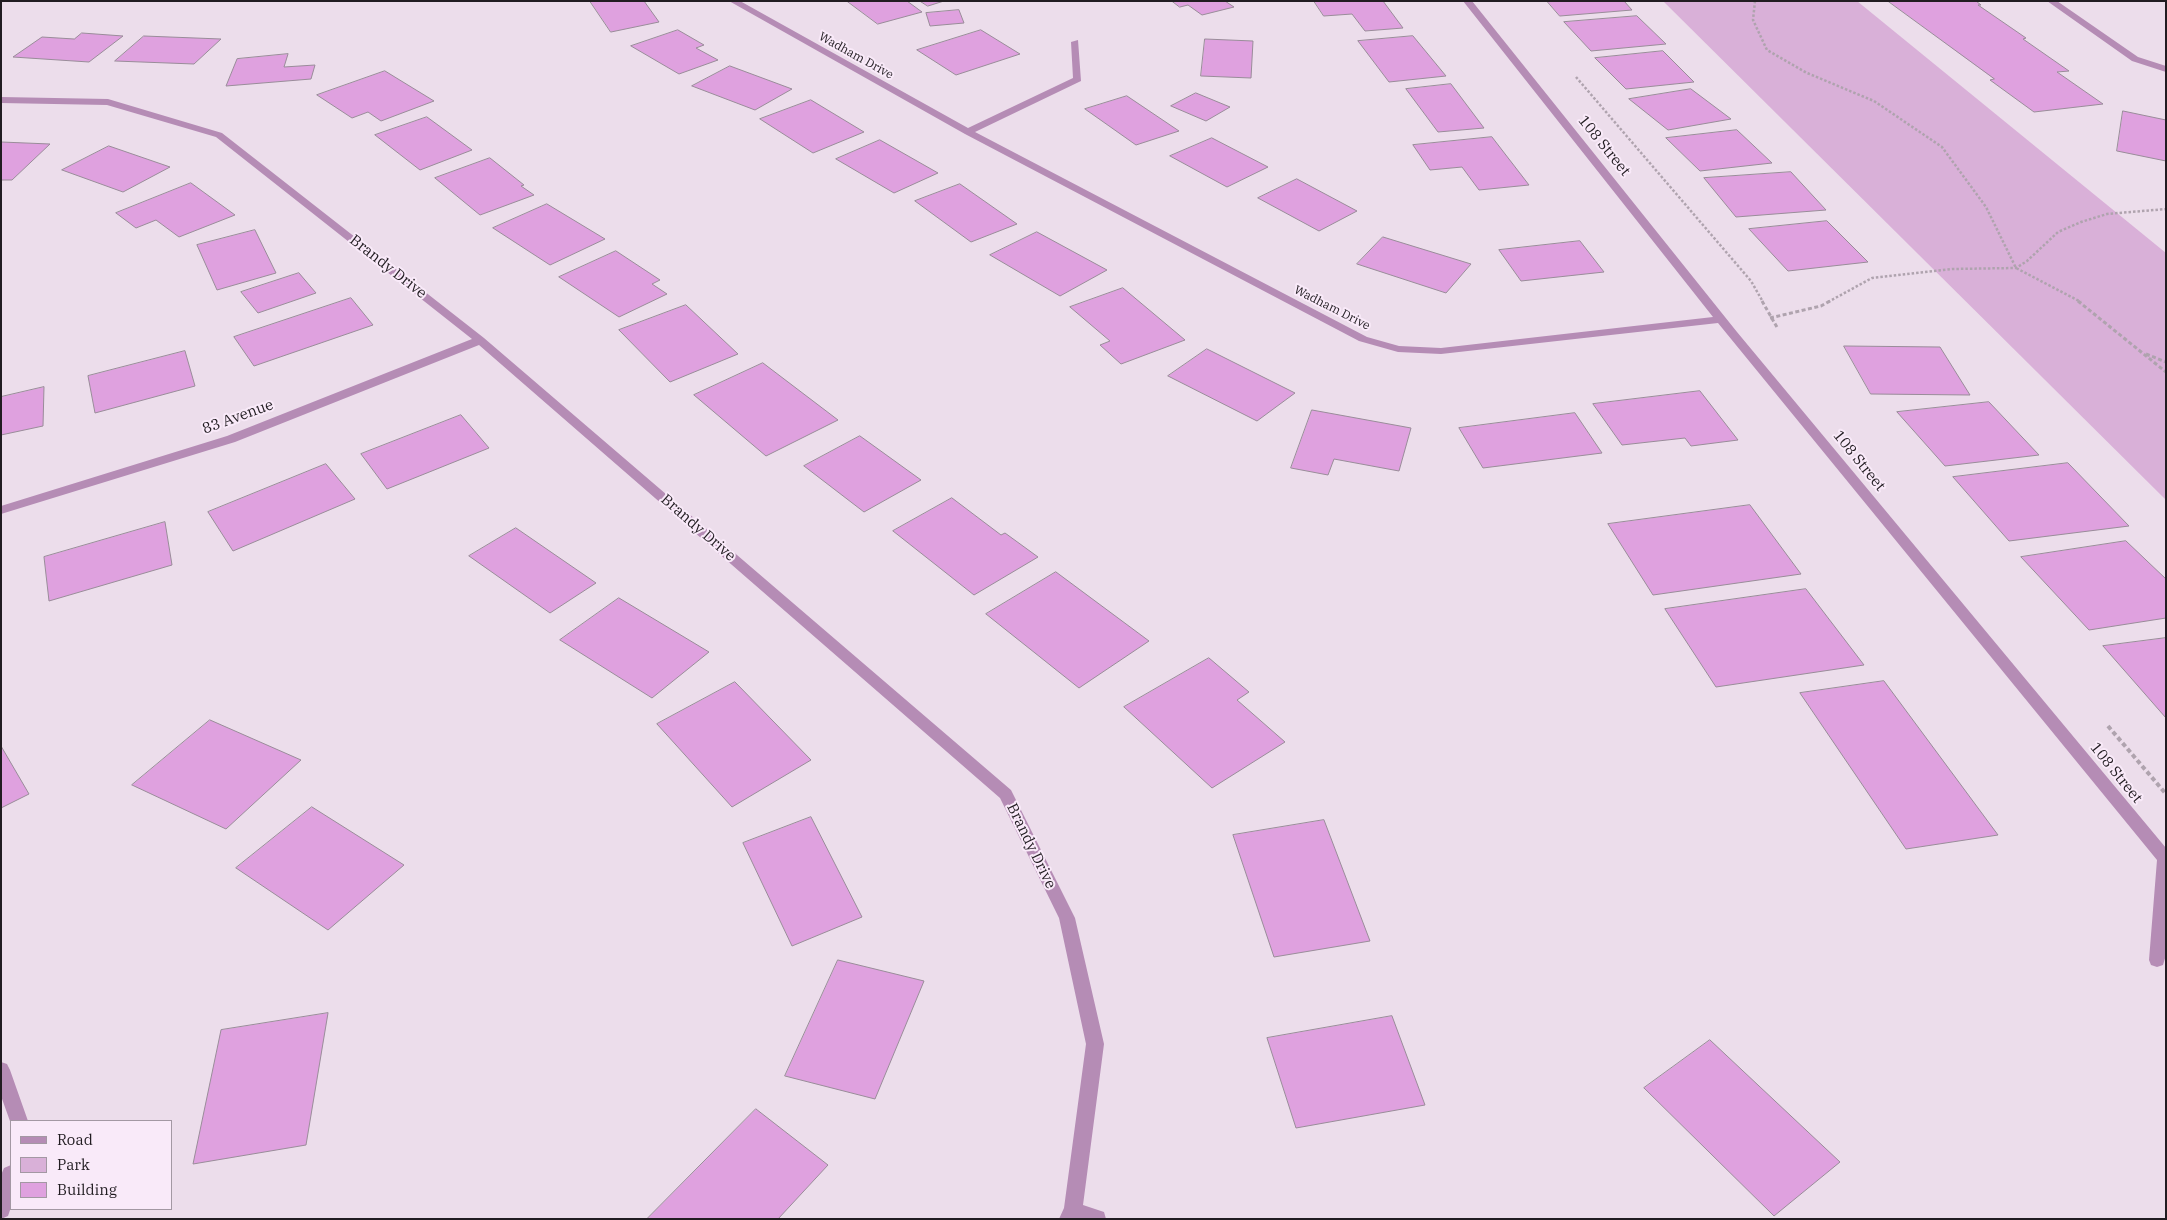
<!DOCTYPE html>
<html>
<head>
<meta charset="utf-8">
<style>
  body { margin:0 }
  #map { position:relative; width:2167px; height:1220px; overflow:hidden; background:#ecddeb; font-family:"IBM Plex Serif",serif }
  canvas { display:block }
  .frame { position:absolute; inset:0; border:2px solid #211c21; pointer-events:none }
  .legend { position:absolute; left:10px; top:1120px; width:162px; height:90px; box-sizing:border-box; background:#f9eaf9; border:1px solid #a398a3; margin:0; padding:6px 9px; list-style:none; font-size:15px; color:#211c21 }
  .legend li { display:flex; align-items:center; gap:10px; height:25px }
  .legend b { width:25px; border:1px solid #a398a3 }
</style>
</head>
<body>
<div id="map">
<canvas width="2167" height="1220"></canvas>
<div class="frame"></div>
<ul class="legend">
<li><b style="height:6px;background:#b58cb5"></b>Road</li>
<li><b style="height:14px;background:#d9b0d8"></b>Park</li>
<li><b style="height:14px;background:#dfa1df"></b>Building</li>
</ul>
</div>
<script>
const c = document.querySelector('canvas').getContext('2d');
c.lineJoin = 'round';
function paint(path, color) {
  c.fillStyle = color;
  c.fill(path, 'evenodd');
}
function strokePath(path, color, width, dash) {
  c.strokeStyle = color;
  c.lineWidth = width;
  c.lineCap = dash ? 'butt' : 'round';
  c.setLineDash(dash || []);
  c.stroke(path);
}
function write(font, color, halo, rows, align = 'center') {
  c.font = font + ' "IBM Plex Serif",serif';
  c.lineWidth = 4;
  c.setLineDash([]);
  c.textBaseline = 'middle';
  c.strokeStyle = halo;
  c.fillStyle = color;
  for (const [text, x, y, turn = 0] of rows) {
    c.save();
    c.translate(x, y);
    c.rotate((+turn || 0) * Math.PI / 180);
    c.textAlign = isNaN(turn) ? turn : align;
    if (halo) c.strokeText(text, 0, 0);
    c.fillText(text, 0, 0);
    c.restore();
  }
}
paint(new Path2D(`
  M1663,1h194l309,252v247z`), '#d9b0d8');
const building = new Path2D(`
  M590,1h54l15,21 -48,10z
  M847,1h60l15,11 -44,12z
  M920,1h24l-16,5z
  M1172,1h53l9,6 -32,8 -14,-10 -8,2z
  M1314,1h69l20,27 -38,3 -13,-17 -28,2z
  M1547,1h77l8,9 -72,6z
  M1888,1h88l5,4h-3l48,33 -3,1 46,32 -12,1 46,32 -69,8 -44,-32 4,-1z
  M959,10l5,13 -34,3 -4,-13z
  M1637,16l29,28 -75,7 -27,-29z
  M678,30l26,15 -8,3 22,12 -39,14 -48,-28z
  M981,30l39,24 -64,21 -39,-25z
  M82,33l41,3 -34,26 -76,-5 29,-20 32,2z
  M144,36l77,3 -27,25 -79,-3z
  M1413,36l33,40 -57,6 -31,-41z
  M1205,39l48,2 -2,37 -50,-2z
  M1663,51l31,31 -68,7 -31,-31z
  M288,54l-4,13 31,-2 -4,14 -85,7 11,-27z
  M730,66l62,23 -37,21 -63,-24z
  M385,71l49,30 -53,20 -13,-9 -16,6 -35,-23z
  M1451,84l33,44 -46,4 -32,-43z
  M1691,89l40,30 -63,11 -39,-31z
  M1196,93l34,14 -24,14 -35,-15z
  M1127,96l52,35 -43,14 -51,-36z
  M811,100l53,32 -51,21 -53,-34z
  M2123,111l43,9v41l-49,-10z
  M427,117l45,33 -52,20 -45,-35z
  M1737,130l35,33 -72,8 -34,-33z
  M1492,137l37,48 -50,5 -17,-23 -32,3 -17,-25z
  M1212,138l56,29 -41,20 -57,-31z
  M880,140l58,33 -44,20 -58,-34z
  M1,142l49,2 -38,36h-11z
  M109,146l61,21 -47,25 -61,-22z
  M490,158l34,27 -3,1 13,9 -54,20 -45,-37z
  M1791,172l35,38 -90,7 -32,-39z
  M1297,179l60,32 -38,20 -61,-33z
  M191,183l44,32 -56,22 -23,-17 -20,8 -20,-15z
  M960,184l57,40 -46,18 -56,-41z
  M547,204l58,35 -55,26 -57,-37z
  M1827,221l41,41 -80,9 -39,-42z
  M255,230l21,43 -59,17 -20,-45z
  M1037,232l70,38 -47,26 -70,-41z
  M1383,237l88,27 -25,29 -89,-29z
  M1580,241l24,31 -83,9 -22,-31z
  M616,251l44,29 -8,4 15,10 -48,23 -60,-40z
  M299,273l17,20 -58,20 -17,-21z
  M1123,288l62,52 -64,24 -21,-19 10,-4 -40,-34z
  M351,298l22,27 -119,41 -20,-29z
  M686,305l52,49 -68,28 -51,-52z
  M1844,346l96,1 30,48 -99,-1z
  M1207,349l88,44 -38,28 -89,-45z
  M185,351l10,35 -100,27 -7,-37z
  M763,363l75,57 -72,36 -72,-61z
  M44,387l-1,39 -42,9v-38z
  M1700,391l38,49 -47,6 -6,-8 -63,7 -29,-41z
  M1989,402l50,53 -94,11 -48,-54z
  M1312,410l99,18 -12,43 -65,-12 -6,16 -37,-7z
  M1575,413l27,40 -119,15 -24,-40z
  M461,415l28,33 -102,41 -26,-35z
  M860,436l61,44 -57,32 -60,-46z
  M2068,463l61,63 -120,15 -56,-64z
  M326,464l29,35 -122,52 -25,-39z
  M952,498l49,37 4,-2 33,24 -64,38 -81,-64z
  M1750,505l51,69 -148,21 -45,-71z
  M165,522l7,43 -123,36 -5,-44z
  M516,528l80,55 -46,30 -81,-57z
  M2126,541l40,38v39l-77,12 -68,-73z
  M1056,572l93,69 -70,47 -93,-74z
  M1806,589l58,76 -148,22 -51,-78z
  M619,598l90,54 -57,46 -92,-58z
  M2166,638v80l-63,-72z
  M1209,658l40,34 -12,8 48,42 -73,46 -88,-81z
  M1884,681l114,154 -92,14 -106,-156z
  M735,682l76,78 -79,47 -75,-83z
  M210,720l91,40 -75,69 -94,-44z
  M1,746l28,48 -28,14z
  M312,807l92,58 -76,65 -92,-62z
  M811,817l51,100 -70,29 -49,-103z
  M1324,820l46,121 -96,16 -41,-122z
  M838,960l86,21 -49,118 -90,-23z
  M328,1013l-22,132 -113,19 28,-134z
  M1392,1016l33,89 -129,23 -29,-90z
  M1710,1040l130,122 -66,54 -130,-128z
  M756,1109l72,56 -50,54h-131z`);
paint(building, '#dfa1df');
strokePath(building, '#998c99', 1);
strokePath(new Path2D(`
  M1755,1l-2,19 14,30 40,23 67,28 68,46 44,60 30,61 65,34
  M1576,77l175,204 12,21
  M1828,302l44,-24 80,-9 64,-1 11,-7 31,-29 23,-10 26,-8 59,-5`), '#afa3ae', 2.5, [2.5, 2]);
strokePath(new Path2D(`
  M1762,301l16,28
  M2078,301l88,71
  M1770,318l51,-12 9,-5
  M2146,354l20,8`), '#afa3ae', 3, [4, 2.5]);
strokePath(new Path2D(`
  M2108,726l58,68`), '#afa3ae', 4, [4.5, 3]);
paint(new Path2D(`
  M729,1h11l228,127 105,-50 -2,-36 7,-2 3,41 -106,51 392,205 32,9 42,2 272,-31 -250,-316h9l265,331 429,516v107l-3,10 -6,2 -6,-2 -2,-5 8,-100 -439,-537 -277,31 -43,-2 -39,-11 -394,-207z
  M2047,1h10l81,56 28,9v6l-34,-11z
  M1,97l107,2 114,34 262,205 527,452 64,128 29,126 -21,161 21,7 2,7h-47l5,-11 22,-164 -27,-126 -59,-120 -521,-453 -244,97 -234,72v-8l226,-70 245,-97 -256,-202 -109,-32 -106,-2z
  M1,1062l6,2 3,6 18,51h-17v3l-10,-28z
  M11,1165v42l-3,9 -7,3v-44l3,-7z`), '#b58cb5');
write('12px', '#211c21', '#f9eaf9', [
  ["Wadham Drive",856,56,29],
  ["Wadham Drive",1332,308,27]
]);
write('15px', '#211c21', '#f9eaf9', [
  ["108 Street",1604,146,51],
  ["Brandy Drive",388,267,38],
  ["83 Avenue",238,417,-20],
  ["108 Street",1859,461,51],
  ["Brandy Drive",698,528,41],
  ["108 Street",2116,773,51],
  ["Brandy Drive",1031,846,64]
]);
</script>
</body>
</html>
